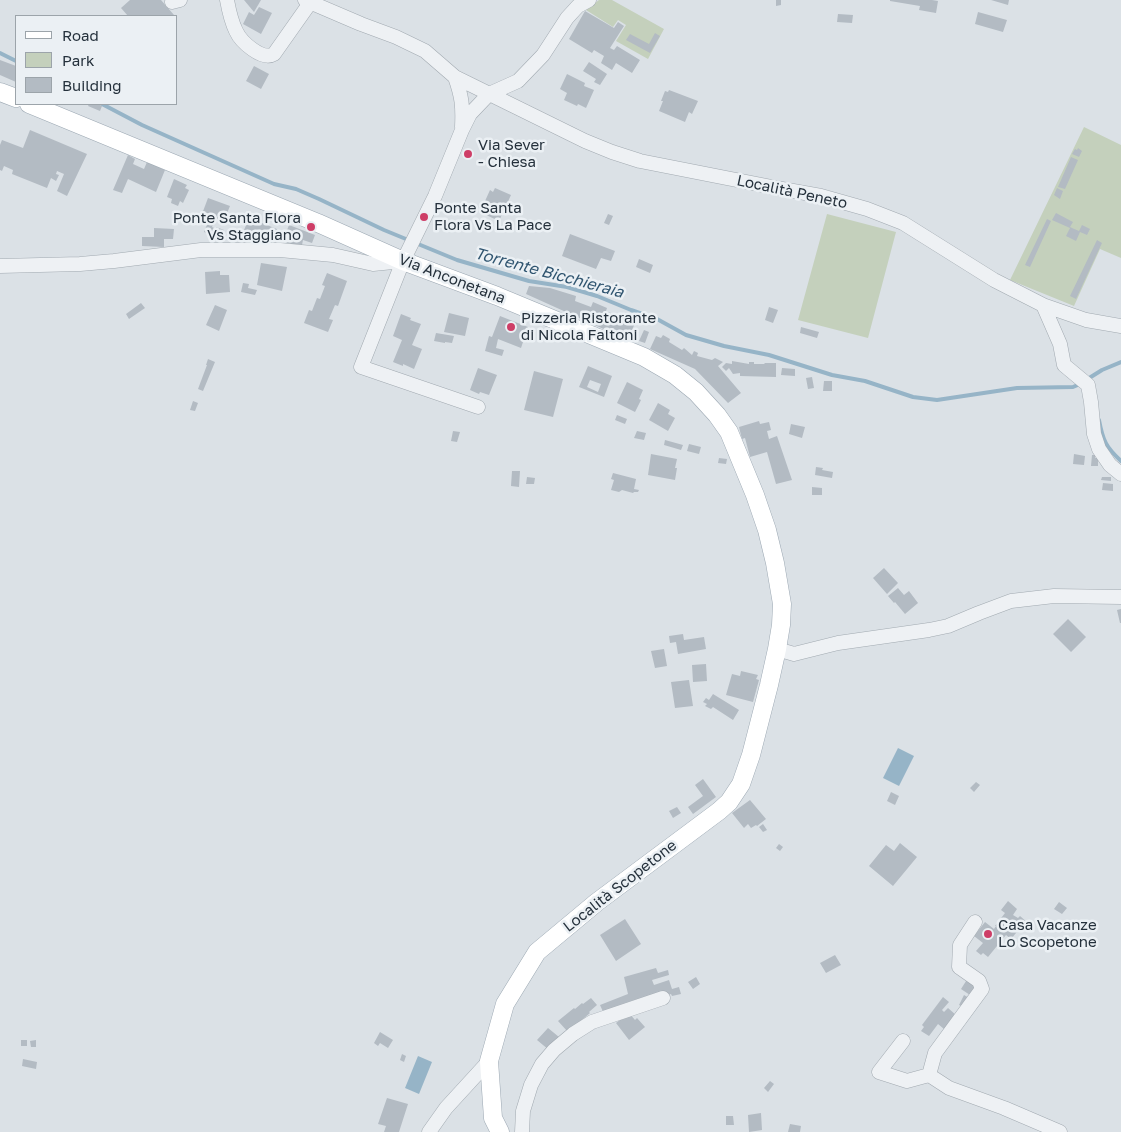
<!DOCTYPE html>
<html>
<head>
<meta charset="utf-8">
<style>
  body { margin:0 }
  #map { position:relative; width:1121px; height:1132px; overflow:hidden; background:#dbe1e6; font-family:"Golos Text",sans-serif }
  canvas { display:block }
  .legend { position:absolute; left:15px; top:15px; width:162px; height:90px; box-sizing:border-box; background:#ebf0f4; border:1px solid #9ca4aa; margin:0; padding:6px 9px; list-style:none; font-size:15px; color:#25313c }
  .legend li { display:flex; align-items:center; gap:10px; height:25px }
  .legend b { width:25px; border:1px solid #9ca4aa }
</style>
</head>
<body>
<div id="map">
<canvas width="1121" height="1132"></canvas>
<ul class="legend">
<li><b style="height:6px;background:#fff"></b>Road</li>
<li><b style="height:14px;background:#c4d0bc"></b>Park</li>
<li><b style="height:14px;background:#b3bbc3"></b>Building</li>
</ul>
</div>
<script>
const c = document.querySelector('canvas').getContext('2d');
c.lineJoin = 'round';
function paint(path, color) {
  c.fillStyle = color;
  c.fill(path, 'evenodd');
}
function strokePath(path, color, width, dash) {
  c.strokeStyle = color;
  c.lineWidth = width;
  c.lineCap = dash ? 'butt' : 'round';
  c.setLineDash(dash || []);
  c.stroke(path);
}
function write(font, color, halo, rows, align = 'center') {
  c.font = font + ' "Golos Text",sans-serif';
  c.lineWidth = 5;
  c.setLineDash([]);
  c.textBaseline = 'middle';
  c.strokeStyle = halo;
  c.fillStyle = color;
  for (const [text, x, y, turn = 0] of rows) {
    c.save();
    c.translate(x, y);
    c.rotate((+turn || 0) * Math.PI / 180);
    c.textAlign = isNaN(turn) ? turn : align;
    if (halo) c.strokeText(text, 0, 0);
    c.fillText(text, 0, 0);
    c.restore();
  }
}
paint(new Path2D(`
  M599,0h13l52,29 -16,30 -32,-18 10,-16 -8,-5 -5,7 -27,-17z
  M1084,127l37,18v113l-21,-9 -26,57 -64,-26z
  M827,214l69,18 -28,106 -70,-18z`), '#c4d0bc');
paint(new Path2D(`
  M898,748l16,8 -15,30 -16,-8z
  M418,1056l14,6 -13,32 -14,-6z`), '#96b4c7');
strokePath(new Path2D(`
  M0,53l16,8
  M102,104l40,21 132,59 22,5 23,10 65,31 73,30 72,21 38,6 30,9 34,14 26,9 29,16 38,11 45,9 63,20 33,6 48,16 24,3 80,-12 56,-1 7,-3
  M1086,380l16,-10 19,-8
  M1099,420c4,21 7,27 22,41`), '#96b4c7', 4);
paint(new Path2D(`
  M130,0h31l13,15 -2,1h-44l-7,-8z
  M244,0h17l-7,12z
  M776,0h5v5l-5,1z
  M890,0h42l6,1 -2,12 -17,-3 1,-4 -30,-5z
  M991,0h18l-1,5z
  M259,7l13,6 -11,21 -18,-10 6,-12 5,3z
  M585,11l29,17 4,-6 6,4 -14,22 4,2 3,-4 23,14 -8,13 -16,-10 -4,7 -11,-7 3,-7 -10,-6 -2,3 -23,-14z
  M978,12l29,8 -4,12 -28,-8z
  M838,14l15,1 -1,8 -15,-1z
  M655,33l5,3 -10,17 -24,-13 4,-6 19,10z
  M0,60l16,6v16l-16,-7z
  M589,62l18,12 -7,11 -6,-3 2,-3 -13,-8z
  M254,66l15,8 -8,15 -15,-8z
  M567,74l18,9 -1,3 10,4 -8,18 -8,-4 -1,2 -13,-6 3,-7 -7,-4z
  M669,90l29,11 -6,13 -3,-2 -4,10 -26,-11 4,-10h-2l4,-10 3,1z
  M89,104h9l4,2 -2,5 -12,-5z
  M30,130l57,24 -20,42 -10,-5 7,-17 -7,-3 -1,3 3,1 -3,6 -5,-3 -4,10 -35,-14 1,-4 -9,-4 -2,5 -2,-1v-25l2,-5 21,8z
  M1078,148l4,3 -3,6 -7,-3 3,-5 2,1z
  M128,155l7,4 -2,5 11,5 3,-7 18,8 -9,22 -28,-13 -6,14 -9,-3z
  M1071,157l7,3 -13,29 -7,-2z
  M174,179l13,6 -2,3 4,2 -6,13 -3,-2 -2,5 -7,-3 1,-4 -5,-2z
  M495,188l16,7 -12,26 -15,-7 2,-3 -5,-1 9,-20 3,2z
  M1057,188l6,3 -3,8 -6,-4z
  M208,198l22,8 -7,17 -8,-4 -3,8 4,2v-2l8,3 -4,9 -16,-7 6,-15 -8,-3z
  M1056,213l17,9 -3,5 2,1 7,3 3,-6 8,4 -3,6 -7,-3 -4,9 -10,-5 4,-8 -18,-8z
  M608,214l5,2 -4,9 -5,-2z
  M249,218l28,11 -6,15 -7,-1 -7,-2 -2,3 -5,-2 1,-3 -9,-4z
  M1047,219l4,2 -21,46 -5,-2z
  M289,225l26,10 -3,8 -9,-3 -1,5 -11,-1 -8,-3z
  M154,228l20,1 -1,10h-9v8l-22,-1v-9h12z
  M570,234l45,17 -4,10 -10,-3 -5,11 -34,-13z
  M1097,240l5,3 -26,56 -6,-3z
  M639,259l14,6 -3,8 -14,-6z
  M261,263l26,4 -5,24 -25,-6z
  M220,271v4h9l1,17 -24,2 -1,-22z
  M327,273l20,8 -9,25 -3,-1 -6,14 4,1 -5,12 -24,-9 5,-13 3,1 5,-13 3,1 5,-13 -3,-1z
  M243,283l6,1 -1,4 9,2 -2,5 -14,-3z
  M529,286l21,2 26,8 -1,5 16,6 2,-5 14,6 -1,3 29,12 -7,17 -102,-46z
  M141,303l4,5 -16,11 -3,-5z
  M215,305l12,5 -8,21 -13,-6z
  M769,307l9,3 -5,13 -8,-3z
  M449,313l20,5 -4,18 -21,-4z
  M401,314l10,4 -1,2 11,4 -9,21 10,4 -8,20 -11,-5v2l-10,-4 9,-22 -9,-4z
  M500,316l28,11 -7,21 -23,-9 -2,9 8,2 -2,6 -17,-5 4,-15 3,1z
  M801,327l18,5 -2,6 -17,-5z
  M644,330l5,2 -4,11 -6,-2z
  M436,333l18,3 -2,7 -7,-1v1l-11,-2z
  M663,335l7,4 -1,3 13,8 2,-2 8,7 2,-4 4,2 -1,3 15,4 3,-2 8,4 -5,4 23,27 -13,10 -33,-34 -45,-20 6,-13 5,2z
  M208,359l7,3 -12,29 -5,-2 9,-24h-1z
  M732,361l17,3v-2h5v2h10l1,-1h11v14l-36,-1v-3l-7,1 -4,-6 -3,3 -4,-4 4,-4 6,1z
  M588,366l24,10 -8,21 -25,-10zM590,380l11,4 -3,8 -11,-5z
  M478,368l19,7 -8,20 -9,-3 -1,2 -9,-4z
  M782,368l13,1v7l-14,-1z
  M534,371l29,8 -10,38 -29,-7z
  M812,377l2,11 -6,1 -2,-11z
  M824,381h8v10h-9z
  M627,382l16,8 -4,9 2,1 -6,12 -18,-9z
  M193,401l5,2 -3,8 -5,-1z
  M658,403l12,7 -2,4 7,4 -7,13 -19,-11z
  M617,415l10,4 -2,5 -10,-4z
  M759,421l1,3 9,-2 2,8 -4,1 2,8 8,-3 15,44 -16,4 -9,-32 -17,5 -5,-19 -3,1 -3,-12z
  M791,424l14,3 -3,11 -13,-4z
  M453,431l7,1 -3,10 -6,-1z
  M637,431l9,2 -2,7 -10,-2z
  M665,440l18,5 -2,5 -17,-5z
  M689,444l12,3 -2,7 -12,-3z
  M651,454l26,5 -2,9h2l-2,12 -27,-5z
  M1074,454l11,2 -1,9 -11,-1z
  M1092,455h3v3h3v8h-7z
  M719,458l8,1 -1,5 -8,-1z
  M816,467l7,1 -1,2 11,2 -1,6 -17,-3z
  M512,471h8l-1,16 -8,-1z
  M613,473l23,6 -2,10 5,1 -1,2h-4l-1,1 -11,-3 -3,2 -8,-2 3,-10 -3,-1z
  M527,477l8,1 -1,6h-8z
  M1102,477h9v4l-10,-1z
  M1103,483l10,1v7l-11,-1z
  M812,487l10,1v7h-10z
  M884,568l14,15 -11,11 -14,-16z
  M898,588l6,7 5,-4 9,12 -13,11 -10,-12 -1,1 -6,-7z
  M1121,609v14h-1l-3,-13z
  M1068,619l18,18 -15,15 -18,-18z
  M683,634l1,6 20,-3 2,12 -28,5 -2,-12 -6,1 -1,-7z
  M664,649l3,17 -12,2 -4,-17z
  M706,664l1,17 -14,1 -1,-17z
  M741,671l17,4 -2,4 3,1 -6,22 -27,-7 6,-21 8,2z
  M689,680l4,26 -18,2 -4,-26z
  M713,694l26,16 -6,10 -20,-13 -2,2 -6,-3 2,-2 -4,-2 3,-4 3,2z
  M703,779l13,18 -23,17 -5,-7 15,-11 -8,-11z
  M976,782l4,3 -6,7 -4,-4z
  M891,792l8,4 -4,9 -8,-4z
  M750,800l16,19 -9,7 -1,-1 -5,3 -3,-4 -4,4 -12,-15z
  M677,807l4,6 -8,5 -4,-7z
  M763,824l4,6 -4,2 -4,-5z
  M900,843l17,14 -24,29 -24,-20 17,-21 8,6z
  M779,844l4,3 -3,4 -4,-3z
  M1008,901l9,8 -4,6 5,3 2,-2 8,7 -5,6 -2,-2 -10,12 -5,-4 -18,22 -5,-4 -2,2 -5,-4 7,-8 -9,-7 11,-14 9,7 2,-3h-1l10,-13 -4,-3z
  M1059,902l8,6 -5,6 -8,-5z
  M625,919l16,25 -25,17 -16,-26z
  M835,955l6,10 -15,8 -6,-10z
  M656,968l2,5 10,-3 1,5 -17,5 2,5 15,-5 3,9 7,-2 2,7 -9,2 -1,-2 -39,12 -27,10 -5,-11 28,-11 -4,-17z
  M696,977l4,7 -7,5 -5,-7z
  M968,978l9,6 -7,11 -9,-6z
  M964,995l5,3 -6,9 -4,-2z
  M943,997l6,5 -7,8 2,2 4,-4 8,7 -12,14 -6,-5 -9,12 -8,-5 3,-4 -2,-2z
  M591,998l6,7 -8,7 1,1 -22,19 -10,-11 16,-13 1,1 7,-6 1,1z
  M629,1013l6,7 2,-2 8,9 -16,13 -13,-17z
  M548,1028l11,9 -10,13 -12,-10z
  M380,1032l13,8 -5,8 -8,-5 -2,3 -4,-3z
  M21,1040h6v6h-6z
  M36,1040v7h-5l-1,-6z
  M402,1054l4,2 -2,6 -4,-2z
  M23,1059l14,3 -1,7 -14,-3z
  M770,1081l4,3 -6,8 -4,-4z
  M387,1098l21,6 -9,28h-15l2,-6 -8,-2z
  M761,1113l1,17 -13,2 -1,-17z
  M726,1116h7l1,9h-8z
  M790,1124l11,2 -1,6h-12z`), '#b3bbc3');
const minor = new Path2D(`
  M227,0c2,11 4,21 9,31 5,11 26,30 38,23l36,-51
  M305,0l56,24 35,13 29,14 30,26 130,64 27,11 28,9 132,26 49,9 46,13 36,14 91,57 49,25 43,15 35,6
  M172,2l8,-2
  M455,77c7,20 8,29 7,50
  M0,266l80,-2 34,-3 87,-11h79l53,5 40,9 30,-3
  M1043,305l17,39 4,21 24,20 3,17 3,32 5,15 11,16 11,9
  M478,407l-117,-40 42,-106 32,-65 27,-66 8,-16 19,-20 29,-13 25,-26 24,-37 11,-12 11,-6
  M777,649l17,5 44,-11 91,-13 19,-4 31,-13 32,-12 43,-5 67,1
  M975,922l-15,23 -1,22 20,14 3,8 -47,64 -6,22 20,13 55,20 56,24
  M903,1041l-24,31 28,9 22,-6
  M429,1132l17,-24 43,-47
  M522,1132l1,-21 8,-26 11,-21 12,-14 19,-16 19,-12 71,-24`);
const major = new Path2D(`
  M0,92l16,6
  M29,104l289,119 85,38 94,35 147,61 31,18 21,17 21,23 12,17 26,63 12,35 8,33 7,41 -1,21 -4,24 -8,36 -18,70 -10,29 -12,18 -10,9 -122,91 -60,50 -32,52 -16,57 4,57 7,14`);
strokePath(minor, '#a1a9b0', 15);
strokePath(major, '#9ba7b2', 19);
strokePath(minor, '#eef1f4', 14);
strokePath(major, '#fff', 18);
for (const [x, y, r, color] of [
  [468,154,5,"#ce3e67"],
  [424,217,5,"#ce3e67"],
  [311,227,5,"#ce3e67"],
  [511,327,5,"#ce3e67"],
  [988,934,5,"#ce3e67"]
]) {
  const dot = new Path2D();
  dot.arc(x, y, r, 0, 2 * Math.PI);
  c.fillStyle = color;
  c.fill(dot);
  strokePath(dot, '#ebf0f4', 2);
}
write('15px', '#25313c', '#ebf0f4', [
  ["Via Sever",478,145],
  ["- Chiesa",478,162],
  ["Ponte Santa",434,208],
  ["Flora Vs La Pace",434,225],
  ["Ponte Santa Flora",301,218,"right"],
  ["Vs Staggiano",301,235,"right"],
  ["Pizzeria Ristorante",521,318],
  ["di Nicola Faltoni",521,335],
  ["Casa Vacanze",998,925],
  ["Lo Scopetone",998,942]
], 'left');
write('15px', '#25313c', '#ebf0f4', [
  ["Località Peneto",792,192,12],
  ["Via Anconetana",452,279,21],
  ["Località Scopetone",620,886,-38]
]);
write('italic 16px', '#305570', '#ebf0f4', [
  ["Torrente Bicchieraia",549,273,15]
]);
</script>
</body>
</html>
